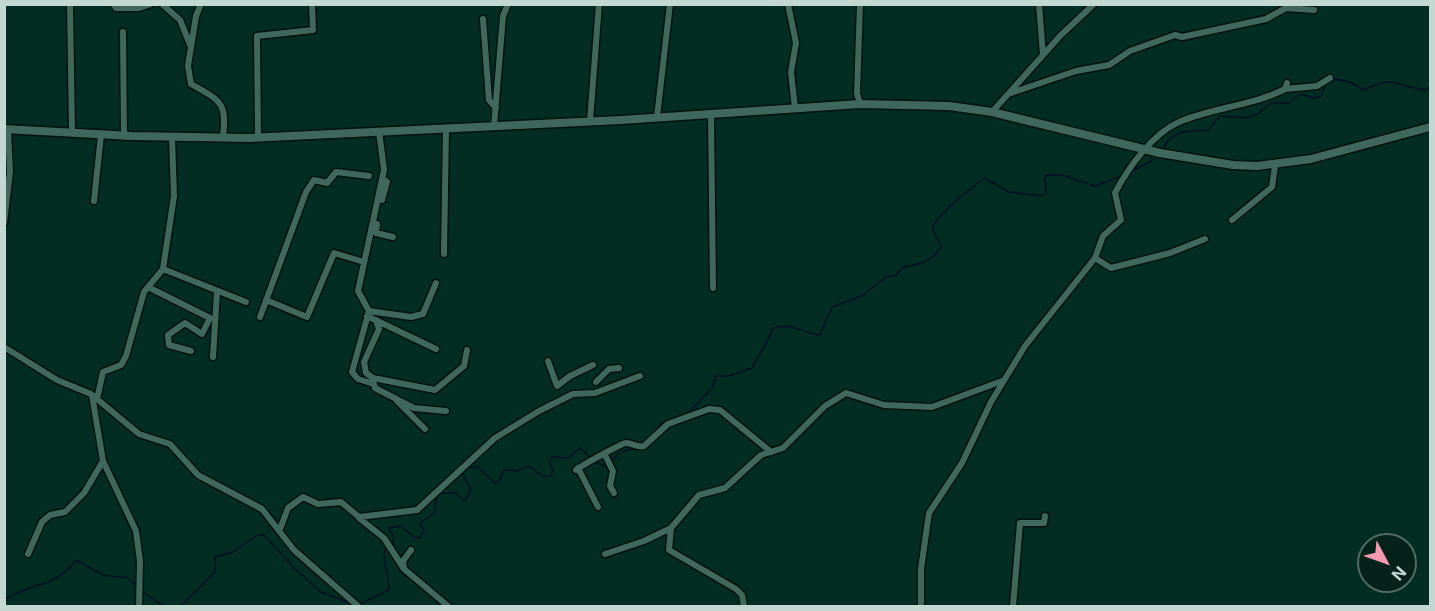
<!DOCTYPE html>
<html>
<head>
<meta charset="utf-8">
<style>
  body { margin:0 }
  #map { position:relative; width:1435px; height:611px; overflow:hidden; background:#032c23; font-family:Inter,sans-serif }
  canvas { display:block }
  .frame { position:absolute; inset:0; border:6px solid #c4d8d2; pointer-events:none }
  .north { position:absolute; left:1357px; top:533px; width:60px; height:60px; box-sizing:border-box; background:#04211a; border:2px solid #516a64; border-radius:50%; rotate:131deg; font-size:16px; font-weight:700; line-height:24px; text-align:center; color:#c4d8d2 }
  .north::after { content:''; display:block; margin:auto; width:21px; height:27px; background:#f29ab0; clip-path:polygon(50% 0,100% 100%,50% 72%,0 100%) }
</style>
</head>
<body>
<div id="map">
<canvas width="1435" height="611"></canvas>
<div class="frame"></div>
<div class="north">N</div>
</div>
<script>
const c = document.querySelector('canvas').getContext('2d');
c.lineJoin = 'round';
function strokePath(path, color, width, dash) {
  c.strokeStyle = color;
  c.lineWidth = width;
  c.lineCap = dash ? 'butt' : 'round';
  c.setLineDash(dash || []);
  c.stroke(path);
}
strokePath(new Path2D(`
  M1163,149c10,-21 25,-17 45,-19l12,-14 27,2 11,-4 13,-11h18l11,-9 14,4 7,-2 5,-12 8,-5 16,3 14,8c32,-17 33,-2 63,0l3,-4
  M1132,171l23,-12
  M687,414l25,-26 4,-12h13l23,-8c4,-8 20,-33 20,-39 16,-8 31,4 48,6l12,-28 30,-11 24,-19 9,-1 8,-9c14,-2 31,-6 38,-20l-8,-17v-4c15,-22 32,-32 51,-48l25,14 33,4 4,-3 -1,-15 2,-3h15l33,11 26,-10
  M648,439l13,-15 5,-2
  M613,460l5,-6 15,-6
  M596,462l12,6
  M466,468l12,-1 17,16 4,-2 5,-11 13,1 12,-5 13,10h9l2,-6 -4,-9 4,-4 15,1 12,-10 11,10
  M393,546l1,-8 -5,-10 11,-2 16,12h4l4,-7 -4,-8 14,-10 3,-16 4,-4h15l9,8 6,-12 -8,-14 1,-4
  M142,591l21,15
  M4,600c26,-18 51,-11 72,-40l27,15 25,3 8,8
  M360,604l29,-14c1,-13 -7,-28 -4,-40l3,-1
  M181,606l34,-34v-15l18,-5 25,-17h6l31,34 26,23 31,12`), '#001120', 1.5);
const street = new Path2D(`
  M70,4l2,129
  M113,4l3,4h23l12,-4
  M162,4l18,16 11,27
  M201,4l-5,12 -8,50 3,18c30,17 36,18 32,53
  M788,4l8,39 -5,29 4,36
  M860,4l-3,89 3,11
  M1039,4l4,51
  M483,19l6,81 7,8
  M123,32l1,104
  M1285,89l32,-3 13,-8
  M1008,94l68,-23 33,-6 21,-14 45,-16 7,2 84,-18 20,-11 28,2
  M992,112l69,-77 33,-31
  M711,114l2,174
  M657,117l13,-113
  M590,121l9,-117
  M494,126l9,-110 5,-12
  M379,131l5,39 -26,121 11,20 -17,61 6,7 16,5 1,4 39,20 32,3
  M172,137l2,59 -11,73 83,33
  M258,137l-1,-101 56,-6 -1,-26
  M382,200l5,-18 -4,-3
  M94,201l7,-66
  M1232,220l40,-33 3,-21
  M4,223l6,-51 -2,-43
  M377,224l-1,9 17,4
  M444,254l2,-126
  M1095,258l16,10 59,-15 35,-14
  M148,287l62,31 -8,16 -17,-11 -17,12 1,10 22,6
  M266,300l41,17 27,-64 30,9
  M369,311l42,6 12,-3 13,-31
  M367,316l69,33
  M260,317l46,-125 8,-12 13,3 9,-11 33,4
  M376,320l3,9 -15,33 2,11 7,5 62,12 29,-24 3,-16
  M4,347l53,33 34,14 48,40 31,10 28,31 64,34 32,41 64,56
  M213,357l4,-65
  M548,361l9,25 13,-10 23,-11
  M596,382l13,-13 10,-1
  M92,395l11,66 33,70 4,30 -1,45
  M97,399l6,-27 18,-7 5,-9 18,-64 19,-23
  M397,401l28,28
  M605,455l8,16 -3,15 4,7
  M578,468l20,39
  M576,470c3,-3 46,-27 50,-27 7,0 10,5 18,3l24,-22 41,-15 11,1 51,42
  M359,518l25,20 20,31 44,37
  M671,528l-2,22 67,39 6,6 2,11
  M280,529l8,-21 15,-11 15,7 23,-2 18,15 58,-7 78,-72 44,-27 34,-17 22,-1 45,-17
  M28,554l14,-32 8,-7 15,-3 19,-19 19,-32
  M605,554l39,-13 27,-13 28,-33 26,-7 36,-33 22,-7 42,-42 21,-13 38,12 48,2 70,-26
  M404,568l-1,-7 8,-11
  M921,606v-37l8,-56 33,-50 29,-61 34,-56 70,-88 8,-22 18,-16 -6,-27c13,-25 37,-59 64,-71 35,-15 73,-16 106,-33l2,-6
  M1013,606l7,-83h24l1,-7`);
const secondary = new Path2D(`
  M4,129l128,7 117,2 372,-18 239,-16 89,2 43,6 168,41 73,12 24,1 54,-7 119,-32`);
strokePath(street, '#00130c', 9);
strokePath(secondary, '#00130c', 11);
strokePath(street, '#40675b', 6);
strokePath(secondary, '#40675b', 8);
</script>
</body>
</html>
